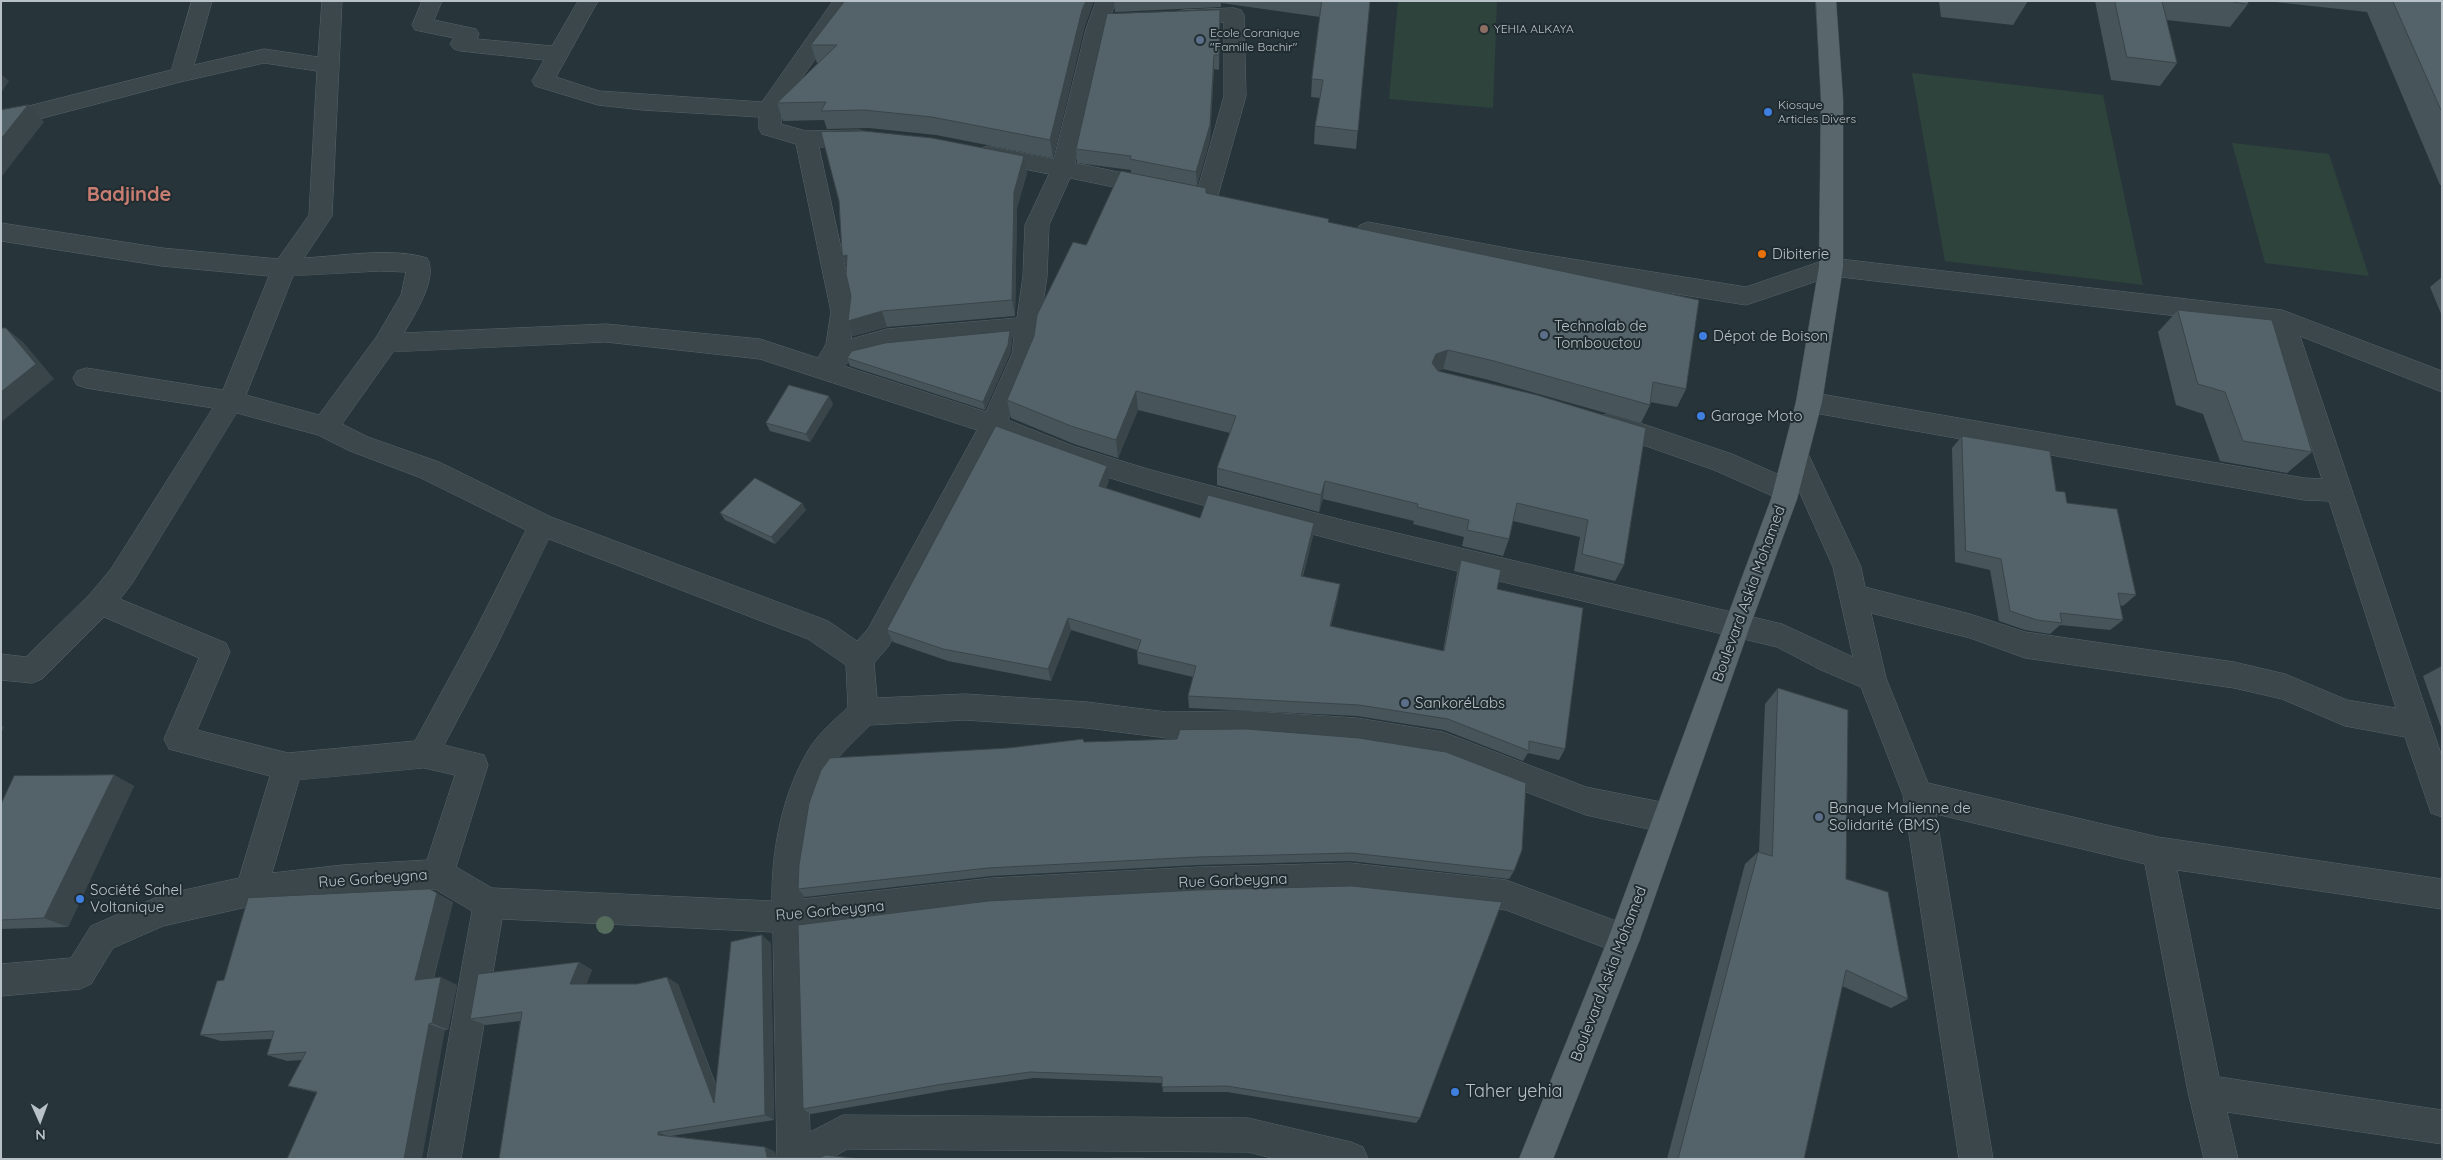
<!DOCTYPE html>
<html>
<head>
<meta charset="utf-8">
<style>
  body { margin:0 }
  #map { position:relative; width:2443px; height:1160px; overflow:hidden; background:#27353b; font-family:Quicksand,sans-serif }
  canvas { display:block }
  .frame { position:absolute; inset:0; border:2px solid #b7c1c7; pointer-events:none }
  .north { position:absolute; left:15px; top:1095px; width:50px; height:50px; -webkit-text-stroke:4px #202c30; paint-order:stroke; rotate:178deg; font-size:14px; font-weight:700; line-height:20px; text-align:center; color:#b7c1c7 }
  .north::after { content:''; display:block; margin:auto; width:18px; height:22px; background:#b7c1c7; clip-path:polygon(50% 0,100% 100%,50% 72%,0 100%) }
</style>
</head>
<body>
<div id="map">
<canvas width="2443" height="1160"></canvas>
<div class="frame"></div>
<div class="north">N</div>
</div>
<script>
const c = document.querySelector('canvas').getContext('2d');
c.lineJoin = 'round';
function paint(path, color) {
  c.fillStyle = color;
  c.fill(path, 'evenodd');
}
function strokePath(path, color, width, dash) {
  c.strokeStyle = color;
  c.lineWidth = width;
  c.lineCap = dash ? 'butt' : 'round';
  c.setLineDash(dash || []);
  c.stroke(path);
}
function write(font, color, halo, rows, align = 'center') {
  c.font = font + ' Quicksand,sans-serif';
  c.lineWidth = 4;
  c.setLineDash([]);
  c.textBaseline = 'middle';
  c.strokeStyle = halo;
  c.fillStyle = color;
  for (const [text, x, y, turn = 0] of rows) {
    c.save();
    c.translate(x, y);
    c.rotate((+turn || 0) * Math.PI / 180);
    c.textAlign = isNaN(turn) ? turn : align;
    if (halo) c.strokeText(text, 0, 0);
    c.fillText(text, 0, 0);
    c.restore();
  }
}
paint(new Path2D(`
  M1398,1h99l-4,107 -104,-9z
  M1912,73l191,22 40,190 -198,-24z
  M2232,143l97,11 40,122 -104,-13z`), '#2f433d');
const minor = new Path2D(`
  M192,1h20l-18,64 70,-16 54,8 4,-56h20l-10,215 -28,42c37,-2 88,-11 123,0 12,20 -13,57 -23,75l202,-9 154,15 58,19 8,-14 5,-32 -35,-168 -34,-10 -3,-5v-12l-116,-7 -45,-5 -63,-19 -3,-5 12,-21 -83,-9 -7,-2 -4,-5 4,-6 -39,-8 -3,-5 10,-24h20l-8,19 42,9 3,5 -2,5 75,7 26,-45h20l-42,76 43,14 163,11 71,-101h23l-74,105 -1,18 25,7 53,-1 8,3 3,5 -3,5 -8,3 -40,1 36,165 -4,27 36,-10 130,-11 6,-42 2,-51 24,-51 -60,-12 -8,-2 -3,-6 3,-6 8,-2 65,13 32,-130 10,-28h20l-10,28 -31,134 77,16 8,2 3,6 -3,6 -8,2 -82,-17 -21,47 -2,51 -11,78 -28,66 65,26 78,24 195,51 436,103 71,33 -20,-90 -34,-76 -4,7 -9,3 -9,-3 -63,-28 -113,-40 -4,-7 4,-7 9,-3 9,3 113,38 63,28 -12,-27 4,-8 9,-3 9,3 56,120 4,20 105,27 55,18 209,30 51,12 62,26 49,8 -67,-207 -25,-1 -495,-88 -9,-3 -4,-7 4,-7 9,-3 495,86 18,1 -50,-152 -440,-51 -86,29 -224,-36 -154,-29 -8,-3 -4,-6 4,-6 8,-3 154,29 224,36 85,-29 451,52 160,61v21l-142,-56 142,421v60l-11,-4 -26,-76 -60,-11 -63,-27 -48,-11 -209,-30 -55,-20 -99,-25 15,65 42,105 230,54 284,42v30l-265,-39 42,207 223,33v34l-215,-32 11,47h-34l-16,-67 -43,-228 -209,-50 57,345h-34l-56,-364 -42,-108 -40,-17 -44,-23c-162,-39 -324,-75 -484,-118 -100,-26 -199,-52 -294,-91l-111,209 -14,16 3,35 88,-4 122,8 80,10 80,-1 110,7 86,14 143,55 80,16 11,5 4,10 -4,10 -11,5 -80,-18 -143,-55 -86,-14 -110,-9 -80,1 -80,-10 -122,-8 -95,5c-12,13 -27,25 -37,40 -22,30 -31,98 -30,134l189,-21 206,-11 152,-4 156,17 129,48 5,11 -5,11 -11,5 -118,-45 -156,-17 -152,4 -206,11 -188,23 6,201 33,-17 405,3 103,24 12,5 5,12h-92l-28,-7 -401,-3 -17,10h-53l-4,-227 -271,-13 -41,240h-34l45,-248 -37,-22 -92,6 -92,11 -88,20 -50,22 -22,36 -11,5 -79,7v-32l70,-6 20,-32 71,-31 77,-17 31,-102 -101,-27 -5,-10 35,-81 -95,-41 -62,62 -10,4 -31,-3v-26l25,3 64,-63 21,-25 102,-161 -127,-20 -9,-3 -4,-7 4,-7 9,-3 137,22 46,-114 -107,-10 -161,-25v-18l161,25 116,11 31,-44 8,-144 -53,-8 -84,19 -179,47v-16l170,-43zM380,271l26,1 -5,23 -24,41 -58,79 -73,-20 47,-119zM1014,337l-2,17 -26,58 -142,-46 10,-9 33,-8zM606,342l154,17 217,71 -109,199 -11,12 -29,-20 -277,-104 -112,-55 -71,-25 -26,-13 51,-72zM237,413l81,22 32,16 71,27 105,52 -51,101 -60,110 -127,12 -91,-23 33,-78 -4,-9 -106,-44 11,-14zM549,539l259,100 38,26 2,42c-12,12 -28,25 -37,39 -28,44 -40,104 -39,155l-280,-13 -36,-21 32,-102 -4,-10 -40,-10 51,-96zM424,768l31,7 -28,85 -84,5 -71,8 27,-93z
  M1234,8l7,2 3,5 2,81 -29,103 -3,6 -8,2 -8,-2 -3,-6 29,-103v-74l-41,2 -7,-2 -3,-5 3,-5 7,-2z`);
const major = new Path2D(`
  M1816,1h20l7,98v168l-21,135 -25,97 -47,127 -110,313 -87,220h-34l89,-220 163,-440 25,-97 23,-135 2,-168z`);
strokePath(minor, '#596469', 1);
strokePath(major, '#445054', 1);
paint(minor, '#3b474b');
paint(major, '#59666b');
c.fillStyle = '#556c5d';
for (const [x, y] of [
  [605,925]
]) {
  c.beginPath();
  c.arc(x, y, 9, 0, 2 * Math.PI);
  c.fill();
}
paint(new Path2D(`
  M1114,1h256l-14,148 -42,-5 1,-18 5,-28 -9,-1 1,-18 8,-62 -99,-14v4l-106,5z
  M1939,1h89l-15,24 -72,-8z
  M2095,1h153v3l-18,23 -64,-7 11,43 -17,23 -49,-6z
  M2266,1h176v184h-2l-73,-173z
  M1220,10l-1,60 -5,-1 -4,70 -13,47 -66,-13v-3l-54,-7 -1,-14z
  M1084,29l-31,129 -117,-23 -67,-7 -42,1 -3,-9 -41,1 -6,-18 41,-40h-1l-6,-18z
  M1024,156l3,17 -10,35 -2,108 -128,11 -34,9 -5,-15 3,-25 -4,-28 -4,-12z
  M1206,193l123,26 -1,3 358,167 -9,18 -27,-5v3l-9,18 -152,-43 -46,-11 -5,2 99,24 87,170 -9,16 -41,-10 6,-34 -67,-16 -4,18 -6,17 -41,-10 2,-9 -51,-13 1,-3 -91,-22 -4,13 -102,-27v-17l13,-35 -92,-23 -20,48 -44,-14 -63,-26 -4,-18 79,-155z
  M2442,277v39l-12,-29z
  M2178,310l134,142 -25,21 -67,-12 -17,-47 -27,-9 -18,-73z
  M1010,331l2,8 -2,15 -25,56 -135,-44 -3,-8z
  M833,404l-23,38 -40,-11 -4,-8z
  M1962,436l94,55 11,12 69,92 -13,11 -3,-1 3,15 -13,10 -50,-5 -10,9 -25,-4 -26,-9 -9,-51 -35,-8 -3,-114z
  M1109,480l-3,8 94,30 114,5 -1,13 -10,40 35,20 -7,30 112,25 14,-78 4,-13 36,29 68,160 -6,11 -31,-7 -5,8 -79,-31 -87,-14 -168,-8 -1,-12 5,-19 -55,-13 -1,-12v-2l-66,-20 -20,51 -103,-20 -55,-19 -6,-12z
  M802,503l4,7 -31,34 -50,-24 -5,-7z
  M2442,666v64l-19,-54z
  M1778,688l68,191 62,120 -17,9 -49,-22 -38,173h-137l78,-295 13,-12h1l6,-148z
  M1084,742l430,129 -5,8 -159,-18 -152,4 -206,11 -187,21 -7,-8 210,-141z
  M114,775l20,11 -66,141 -67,2v-125z
  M453,902l-19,76 23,7 -9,45h-3l-128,63 -29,-7 14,-26 -15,1 -20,-6 5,-16 -51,2 -21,-6 24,-55z
  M798,925l622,193 -4,5 -189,-31h-64l-1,-9 -128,-5 -85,12 -138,24 -8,-5z
  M771,943l3,177 -103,16 94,11 10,5 1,5 -277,2 21,-138 -34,4 -16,-6 109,-57 13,8 -6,14h92l38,100z`), '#47555a');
paint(new Path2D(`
  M1086,1h8l-10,28 -31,129 -3,-18 32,-130z
  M1220,10v14l-1,46v-15z
  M1214,55v14l-4,70 -13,47 -1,-14z
  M1,74l8,7 -8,12z
  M28,105l16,17 -42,54 -1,-1v-36z
  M1024,156l3,17 -10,35 -2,108 -3,-16 2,-108z
  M847,255l1,17 -5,-16z
  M882,311l5,16 -34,9 -5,-15z
  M6,328l18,15 30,36 -53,43v-30z
  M1010,331l2,8 -2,15 -25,56 -2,-8z
  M1448,350l-5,19 -11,4v-10l4,-9z
  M1136,391l2,19 -20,48 -2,-18z
  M829,396l4,8 -23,38 -4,-8z
  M1107,466l2,14 -8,19 -2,-13z
  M1325,481l-2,18 -4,13 2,-17z
  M802,503l4,7 -31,34 -4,-7z
  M1314,523l-1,13 -14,52 2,-12z
  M1340,584l-2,12 -10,42 2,-12z
  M1068,618l3,12 -20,51 -3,-12z
  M1,725l3,2 -3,6z
  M114,775l20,11 -66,141 -24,-9z
  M430,889l23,13 -22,85 -16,-7z
  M762,935l9,8 3,177 -9,-5z
  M579,962l13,8 -8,21 -14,-7z
  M441,977l16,8 -9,45 -16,-7z
  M667,977l11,7 46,124 -10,-5z
  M429,1024l16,6 -23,129h-18z
  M658,1132l12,5 -12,-2z
  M765,1147l10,5 2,7 -10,-2z`), '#3a454a');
const building = new Path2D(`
  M845,1h241l-4,9 -32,130 -118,-23 -68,-7 -43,1 5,-9 -49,1 60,-58h-26z
  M1322,1h48l-12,130 -43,-5 8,-46 -11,-1z
  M2115,1h47l15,62 -50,-6z
  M2227,1h21v3z
  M2393,1h49v111z
  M1220,10l-1,45h-5l-4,70 -14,47 -66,-13 1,-3 -55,-7 31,-135z
  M28,105l-27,34v-29z
  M864,131l68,7 92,18 -10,36 -2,108 -130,11 -34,10 3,-25 -5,-22 1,-19 -4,1 -1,-3 -3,-52 -18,-69z
  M1121,171l85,17v5l123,26 -1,3 371,78 -13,89 -33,-7 -3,23 -156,-44 -46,-11 -12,4 -4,9 6,8 99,24 109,33 -22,137 -42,-11 6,-34 -71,-17 -8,36 -42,-9 2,-10 -52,-13 1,-3 -93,-23 -4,14 -104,-27 19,-52 -100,-25 -20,49 -45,-14 -64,-26 27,-64 3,-21 36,-73 13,3z
  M2178,310l94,10 40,132 -69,-11 -18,-49 -27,-8z
  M1,328h5l30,36 -35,28z
  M1010,331l-2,14 -25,57 -136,-44 5,-7 33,-8z
  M789,385l40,11 -23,38 -40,-11z
  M996,426l111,40 -8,20 101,32 8,-23 106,28 -13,53 39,8 -10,42 114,25 17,-91 40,10 -4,19 86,19 -18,141 -36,-8v10l-81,-32 -89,-14 -171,-9 8,-30 -59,-14 4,-12 -73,-22 -20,51 -105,-20 -56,-19z
  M1962,436l88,15 6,40 9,1 2,11 50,6 19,86 -18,-2 5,27 -63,-7 2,10 -25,-3 -27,-9 -9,-52 -35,-8z
  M755,478l47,25 -31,34 -51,-24z
  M1778,688l70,22 -2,169 42,13 20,107 -62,-29 -42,189h-126l80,-307 14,4z
  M1247,729l112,9 87,14 80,31 -4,67 -8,21 -162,-18 -154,4 -210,11 -190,21 1,-24 10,-62 12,-33 9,-12 178,-10 75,-9 1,3 93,-3 3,-9z
  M114,775l-70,143 -43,2v-116l13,-28z
  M1352,886l150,16 -82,216 -193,-32 -65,1v-10l-132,-5 -87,12 -140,25 -5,-184 190,-24 210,-11z
  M430,889l7,4 -22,87 26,-3 -9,46 -3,1 -25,135h-117l30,-67 -29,-6 18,-34 -39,3 7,-24 -74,4 17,-54 7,-1 24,-82z
  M762,935l3,180 -107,17v3l107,12 2,10h54l5,-2 34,4h-361l23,-147 -52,7 8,-45 101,-12 -9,22h67l30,-7 47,126 17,-161z
  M1111,1158h34l1,1h-35z`);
paint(building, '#536369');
strokePath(building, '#3a454a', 1);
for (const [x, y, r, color] of [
  [1484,29,5,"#8d6e63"],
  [1200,40,5,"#5c6f8a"],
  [1768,112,5,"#3f7fe0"],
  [1762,254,5,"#e8710a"],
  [1544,335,5,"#5c6f8a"],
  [1703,336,5,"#3f7fe0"],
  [1701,416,5,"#3f7fe0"],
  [1405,703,5,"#5c6f8a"],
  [1819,817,5,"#5c6f8a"],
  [80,899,5,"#3f7fe0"],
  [1455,1092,5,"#3f7fe0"]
]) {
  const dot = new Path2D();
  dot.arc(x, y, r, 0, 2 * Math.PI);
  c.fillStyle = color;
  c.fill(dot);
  strokePath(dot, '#202c30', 2);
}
write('12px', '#b7c1c7', '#202c30', [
  ["YEHIA ALKAYA",1494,29],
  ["Ecole Coranique",1210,33],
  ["\"Famille Bachir\"",1210,47],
  ["Kiosque",1778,105],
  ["Articles Divers",1778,119]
], 'left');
write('15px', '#b7c1c7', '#202c30', [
  ["Dibiterie",1772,254],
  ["Technolab de",1554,326],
  ["Tombouctou",1554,343],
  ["Dépot de Boison",1713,336],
  ["Garage Moto",1711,416],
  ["SankoréLabs",1415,703],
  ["Banque Malienne de",1829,808],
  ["Solidarité (BMS)",1829,825],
  ["Société Sahel",90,890],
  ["Voltanique",90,907]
], 'left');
write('15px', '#b7c1c7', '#202c30', [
  ["Boulevard Askia Mohamed",1749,594,-70],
  ["Rue Gorbeygna",373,879,-4],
  ["Rue Gorbeygna",1233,881,-2],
  ["Rue Gorbeygna",830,911,-5],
  ["Boulevard Askia Mohamed",1609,974,-69]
]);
write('18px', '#b7c1c7', '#202c30', [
  ["Taher yehia",1465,1092]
], 'left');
write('bold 20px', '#c77d71', '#202c30', [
  ["Badjinde",129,195]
]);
</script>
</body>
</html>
